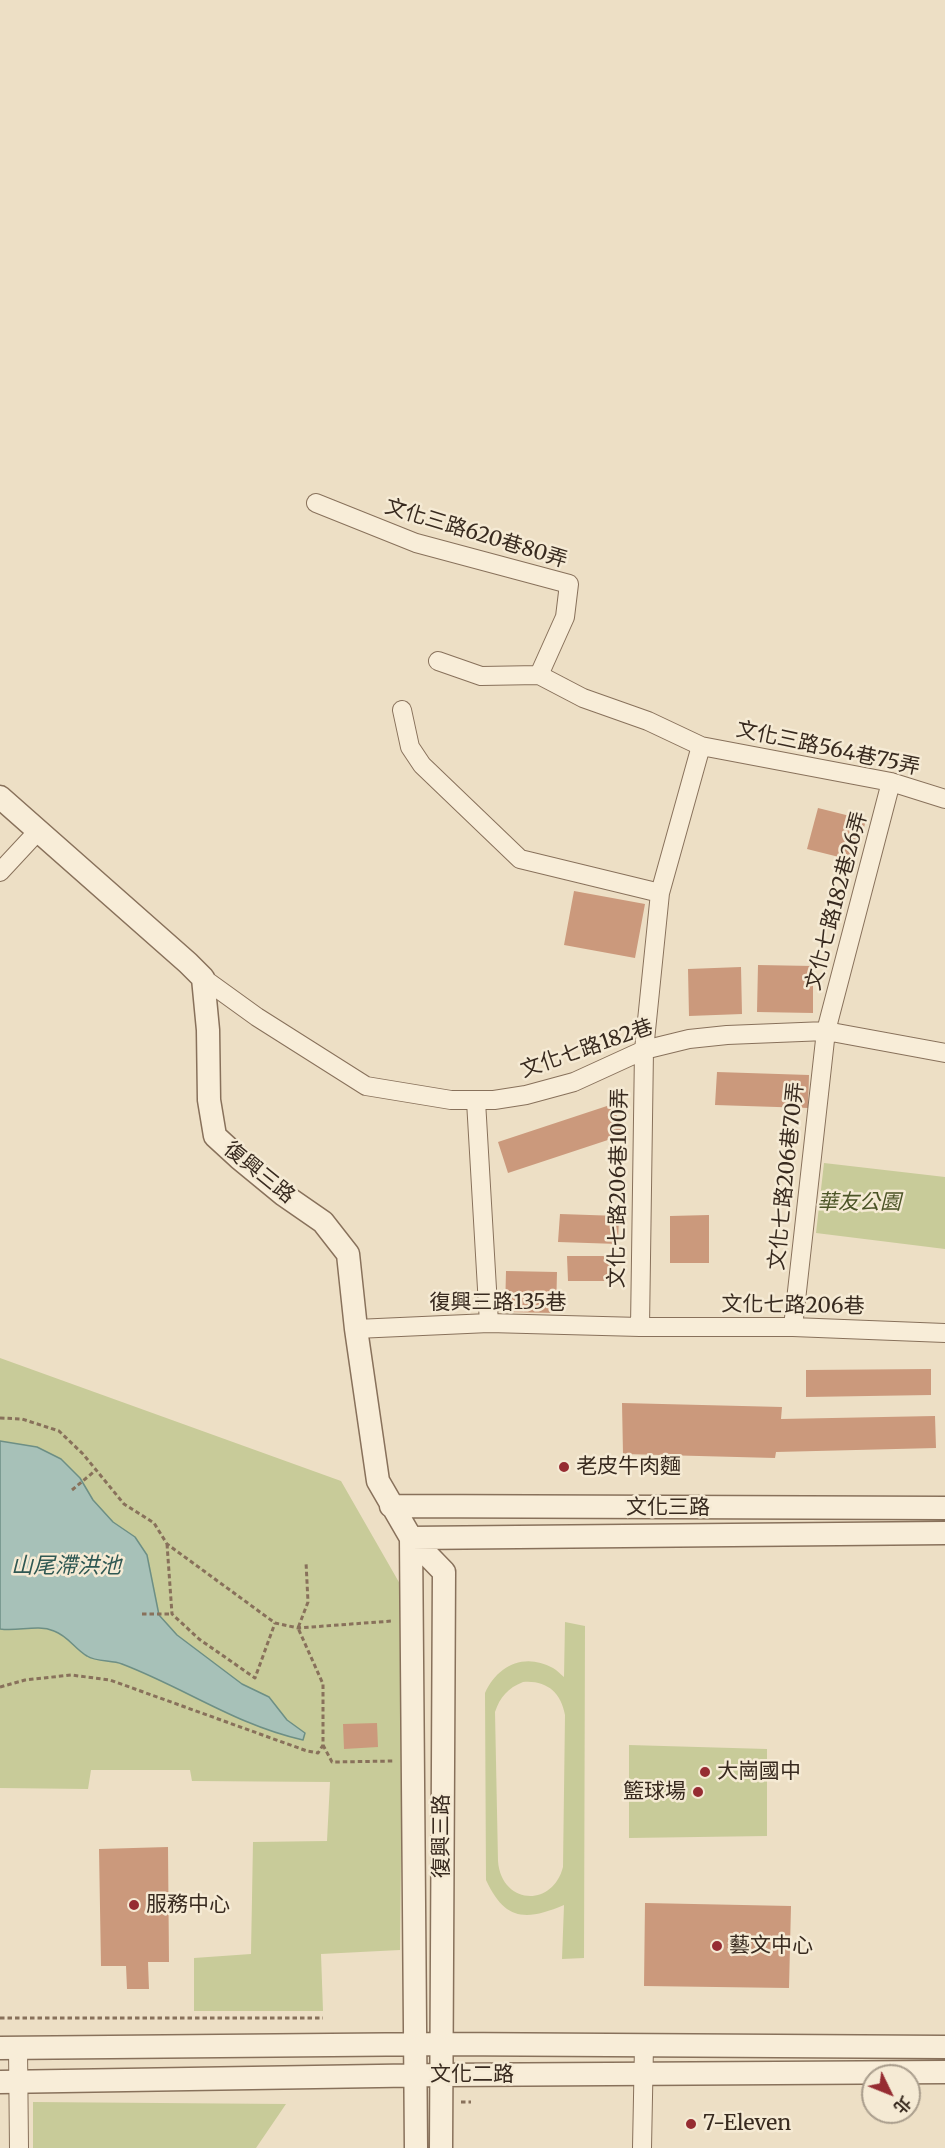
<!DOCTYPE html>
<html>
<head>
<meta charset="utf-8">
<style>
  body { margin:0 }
  #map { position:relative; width:945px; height:2148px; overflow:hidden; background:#eddfc5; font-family:Merriweather,"Noto Sans TC",serif }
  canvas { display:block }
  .north { position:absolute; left:861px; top:2064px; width:60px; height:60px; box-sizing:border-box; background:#f5ead4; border:2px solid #a99d8c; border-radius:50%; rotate:133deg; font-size:16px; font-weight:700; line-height:24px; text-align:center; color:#382a1f }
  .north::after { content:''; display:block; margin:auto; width:21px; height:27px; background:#962c32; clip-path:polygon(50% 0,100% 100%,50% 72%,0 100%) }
</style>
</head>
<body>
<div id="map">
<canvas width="945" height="2148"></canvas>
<div class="north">北</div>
</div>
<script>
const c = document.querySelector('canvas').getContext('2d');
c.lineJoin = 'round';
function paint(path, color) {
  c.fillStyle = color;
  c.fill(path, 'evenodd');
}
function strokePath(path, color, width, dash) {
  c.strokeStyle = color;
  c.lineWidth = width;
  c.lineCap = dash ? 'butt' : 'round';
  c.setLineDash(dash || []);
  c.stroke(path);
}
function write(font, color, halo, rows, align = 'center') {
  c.font = font + ' Merriweather,"Noto Sans TC",serif';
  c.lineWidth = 5;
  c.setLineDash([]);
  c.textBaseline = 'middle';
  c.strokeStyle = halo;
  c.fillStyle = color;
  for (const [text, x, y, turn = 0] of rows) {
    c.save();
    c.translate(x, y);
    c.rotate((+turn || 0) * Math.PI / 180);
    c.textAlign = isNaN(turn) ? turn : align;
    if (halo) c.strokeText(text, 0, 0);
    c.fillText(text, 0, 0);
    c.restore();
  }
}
paint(new Path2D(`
  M824,1163l121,14v72l-129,-16z
  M0,1358l341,123 63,110 -4,359 -79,4 2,57h-129v-53l57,-4 2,-112 74,-1 3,-59 -138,-1 -2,-11h-99l-3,19 -88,-1z
  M565,1622l20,4 -1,332 -22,1 2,-54c-38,16 -59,16 -78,-25l-1,-187c12,-27 39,-41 68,-25 4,2 8,7 11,9zM523,1682c23,-2 38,10 42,33l-2,152c-11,42 -62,37 -65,-6l-3,-149c5,-15 13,-24 28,-30z
  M629,1745l138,4v87l-138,2z
  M33,2102l253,2 -30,44h-223z`), '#c8cb99');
const water = new Path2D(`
  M0,1441l37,6 24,12 19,19 13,22 20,22 22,15 12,18 12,60 18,20 65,49 27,13 18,23 18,13 -2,7c-67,-15 -118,-52 -181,-76 -10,-4 -26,-2 -35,-8 -12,-7 -19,-20 -33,-25 -17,-7 -36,1 -54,-2z`);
paint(water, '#a7c1b8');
strokePath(water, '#6d8f85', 1.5);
paint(new Path2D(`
  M818,808l48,12 -11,41 -48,-12z
  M574,891l71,13 -10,54 -71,-13z
  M758,965l55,1v47l-56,-1z
  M741,967l1,47 -53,2 -1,-47z
  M717,1072l92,3 -1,33 -93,-3z
  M613,1104l10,31 -115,38 -10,-31z
  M560,1214l59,2 -1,28 -60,-2z
  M709,1215v48h-39v-47z
  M567,1256h44l1,25h-44z
  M506,1271l51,1 -1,41 -51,-1z
  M931,1369v26l-125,2v-27z
  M622,1403l160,4 -1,12 154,-3 1,32 -160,4 -1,6 -152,-4z
  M377,1723l1,24 -34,2 -1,-25z
  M168,1847l1,115h-21l1,27h-22l-1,-23h-25l-2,-117z
  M645,1903l146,3 -2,82 -145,-2z`), '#cb997c');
const minor = new Path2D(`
  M316,503l100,40 153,41 -4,33 -26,58
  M438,661l43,15 58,-1 44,23 65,23 53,25 190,36 54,17
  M402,710l8,37 12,18 98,94 140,34
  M0,872l39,-42
  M203,978l54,39 109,69 85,14h43l32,-5 48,-13 70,-32 45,-11 38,-4 99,-4 119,22
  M476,1101l13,222
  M640,1327l4,-277 16,-157 41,-147
  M793,1327l33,-296 65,-249
  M356,1329l133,-6 151,4h153l152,6
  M18,2048l1,100
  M642,2148l2,-102`);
const tertiary = new Path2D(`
  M0,797l188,166 15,15 5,52 1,70 6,36 24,22 45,37 39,27 25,32 8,75 22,152 33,57 33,34 -3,576
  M391,1506l554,2
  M411,1538l5,610
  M411,1538l534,-5
  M0,2048l441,-4 504,3
  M0,2082l441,-7 504,-3`);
strokePath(minor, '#88715b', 20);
strokePath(tertiary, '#88715b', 25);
strokePath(new Path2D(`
  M0,1418l22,1 37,12 24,23 41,50 30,19 13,21 108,79 23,5 94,-7
  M72,1490l24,-20
  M167,1544l5,70 27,25 56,39 20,-55
  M142,1614h30
  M0,1687l25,-7 46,-5 39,5 197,71 11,2 5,-8v-61l-25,-56 10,-26 -2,-40
  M323,1745l9,17 63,-1
  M0,2018h323
  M461,2102h10`), '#88715b', 3, [4.5, 3]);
strokePath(minor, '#f8edd8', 18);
strokePath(tertiary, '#f8edd8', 22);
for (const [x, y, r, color] of [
  [564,1467,6,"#962c32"],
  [705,1772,6,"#962c32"],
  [698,1792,6,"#962c32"],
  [134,1905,6,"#962c32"],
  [717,1946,6,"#962c32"],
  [691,2124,6,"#962c32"]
]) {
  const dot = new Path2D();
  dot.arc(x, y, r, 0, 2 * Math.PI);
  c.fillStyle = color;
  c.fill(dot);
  strokePath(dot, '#f5ead4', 2);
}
write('21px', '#382a1f', '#f5ead4', [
  ["文化三路620巷80弄",476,534,17],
  ["文化三路564巷75弄",828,749,12],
  ["文化七路182巷26弄",837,901,-75],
  ["文化七路182巷",587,1049,-19],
  ["復興三路",259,1173,39],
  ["文化七路206巷70弄",787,1176,-84],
  ["文化七路206巷100弄",619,1188,-89],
  ["復興三路135巷",498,1303],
  ["文化七路206巷",793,1306,1],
  ["文化三路",668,1508],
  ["復興三路",442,1836,-90],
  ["文化二路",472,2075]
]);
write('italic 21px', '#4b5426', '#f5ead4', [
  ["華友公園",859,1203]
]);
write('21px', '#382a1f', '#f5ead4', [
  ["老皮牛肉麵",576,1467],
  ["大崗國中",717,1772],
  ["籃球場",686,1792,"right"],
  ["服務中心",146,1905],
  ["藝文中心",729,1946],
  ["7-Eleven",703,2124]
], 'left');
write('italic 22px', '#2f5853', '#f5ead4', [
  ["山尾滯洪池",66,1567]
]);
</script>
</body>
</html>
